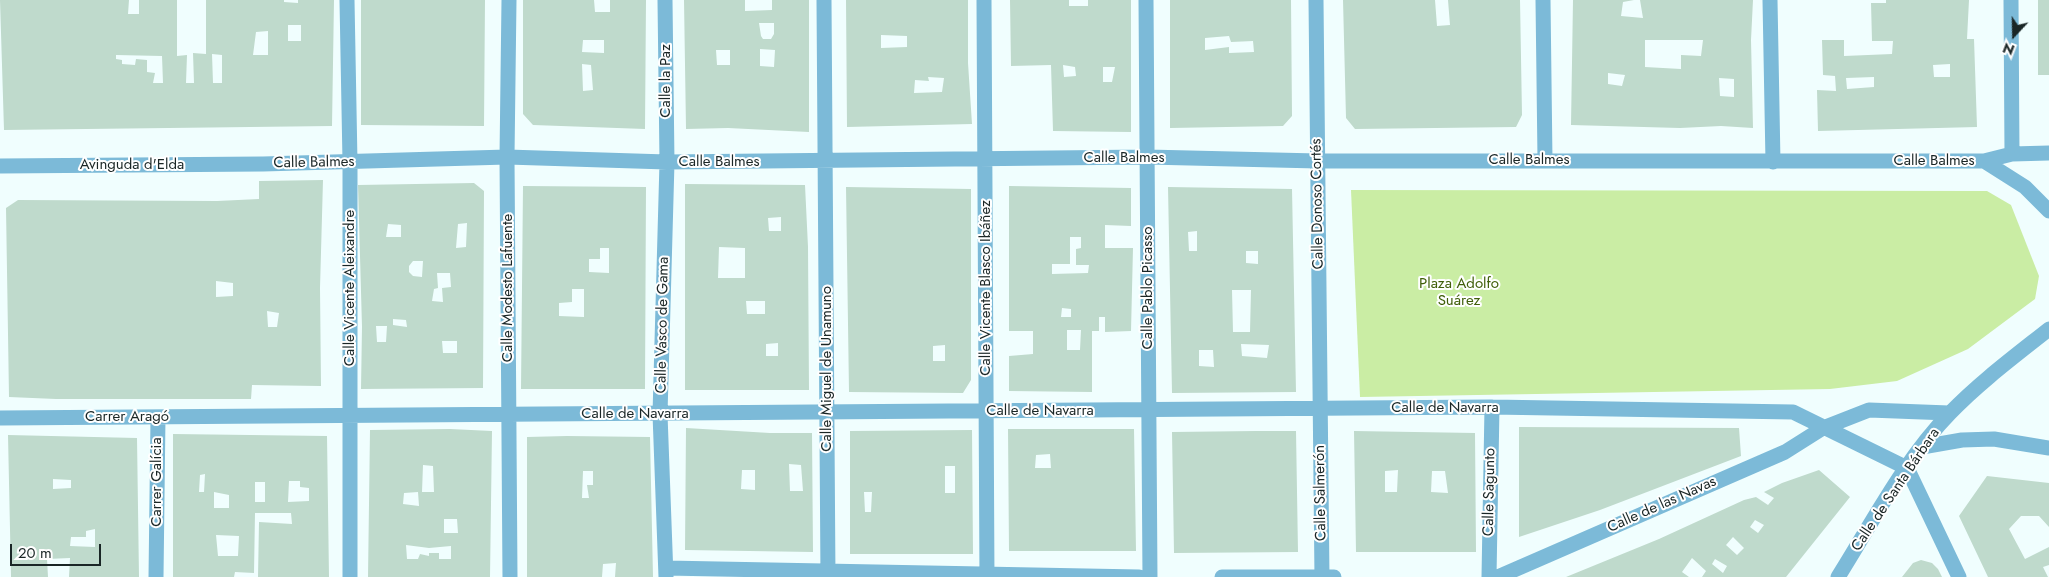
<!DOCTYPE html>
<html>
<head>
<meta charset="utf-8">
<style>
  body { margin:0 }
  #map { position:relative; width:2049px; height:577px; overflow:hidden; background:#f0fefe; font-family:Jost,sans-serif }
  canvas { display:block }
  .north { position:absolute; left:1989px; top:10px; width:50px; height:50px; -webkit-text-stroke:4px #fff; paint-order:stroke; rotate:201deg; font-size:14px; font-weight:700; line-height:20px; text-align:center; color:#1a2626 }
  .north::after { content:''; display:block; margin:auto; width:18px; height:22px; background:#1a2626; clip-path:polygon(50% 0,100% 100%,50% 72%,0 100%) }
  .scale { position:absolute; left:10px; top:544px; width:91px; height:22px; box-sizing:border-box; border:2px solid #1a2626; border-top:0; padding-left:6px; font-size:15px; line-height:18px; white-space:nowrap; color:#1a2626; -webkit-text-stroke:4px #fff; paint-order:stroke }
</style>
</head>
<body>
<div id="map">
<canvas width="2049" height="577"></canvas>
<div class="north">N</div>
<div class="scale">20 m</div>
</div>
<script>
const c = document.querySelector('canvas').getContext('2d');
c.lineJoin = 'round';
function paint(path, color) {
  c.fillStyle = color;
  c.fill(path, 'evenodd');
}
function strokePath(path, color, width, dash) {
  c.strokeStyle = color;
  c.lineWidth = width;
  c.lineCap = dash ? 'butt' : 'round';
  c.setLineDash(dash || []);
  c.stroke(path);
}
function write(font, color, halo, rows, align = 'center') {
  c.font = font + ' Jost,sans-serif';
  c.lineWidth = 4;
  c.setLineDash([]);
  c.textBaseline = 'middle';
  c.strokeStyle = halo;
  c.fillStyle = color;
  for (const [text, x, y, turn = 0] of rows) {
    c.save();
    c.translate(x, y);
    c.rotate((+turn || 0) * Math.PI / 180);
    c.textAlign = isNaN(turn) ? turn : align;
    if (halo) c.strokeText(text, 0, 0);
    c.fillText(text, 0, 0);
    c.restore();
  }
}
paint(new Path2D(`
  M1351,190l636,1 24,14 28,71 -4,23 -67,50 -71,32 -67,8 -470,8z`), '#caeda4');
paint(new Path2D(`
  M0,0h129l-1,14h11v-14h38v56l10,-1 -1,28h8l-1,-30 13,1v-54h78v2l14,1v-3h36l-2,126 -328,4zM288,25h13v16h-13zM268,31v24h-15l3,-23zM212,54l10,1v28h-9zM116,55l46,1 1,27h-10l2,-10 -8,-1v-12l-11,-1 -1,6 -13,-1v-4l-6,-1z
  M361,0h124l-1,126 -123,-1z
  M523,0h71l1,12h15v-12h36l-1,129 -112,-4 -10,-11zM583,40h21v13l-22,-1zM582,64l9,1 2,25 -10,1z
  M684,0h61v11l27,-1v-10h37v132l-81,-4 -42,1zM759,23h15v11l-3,5h-8l-2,-3zM760,49l15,1 -1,17 -14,-1zM716,50h14v15h-13z
  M846,0h122v63l4,61 -125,3zM881,35l26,1v11l-26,1zM928,77l16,1 -2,14 -28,1 1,-13 14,1z
  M1010,0h59v6h19v-6h43v132l-78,-1 -2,-66 -40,1zM1063,65l12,2 1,9 -12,1zM1103,67h12l-3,15h-9z
  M1170,0h121l1,116 -9,10 -113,2zM1229,36l2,6 22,-1 1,11 -25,1v-6l-24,3v-12z
  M1343,0h92l2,26 13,-1 -2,-25h72l2,115 -6,12 -161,2 -9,-11z
  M1573,0h61l-11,2 -2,14 22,2 -3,-18h113l-2,40 2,88 -32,-2 -41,2 -109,-3zM1645,40h58l-2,16 -20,-1v14l-36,-2zM1608,73l17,2 -3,11 -14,-2zM1719,78l15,1v18l-14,-1z
  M1886,0h83l-2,39h7l3,88 -159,4 -1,-41 19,1 -1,-15 -12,-1 -1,-35h22v16l48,-2 1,-13h-21l-1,-38h15zM1950,64v13h-16l-1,-12zM1874,77v10l-27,2 -1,-11z
  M2038,0h11v75h-11z
  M323,180l-3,108 1,98 -69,-1 -1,14h-195l-47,-2 -3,-189 12,-8 199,1 42,-2v-18zM216,281l17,2v13l-17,1zM267,311l12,2 -2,14h-9z
  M474,183l10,8 -1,197 -122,1 1,-62 -4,-142zM467,223l-1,24 -10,1 2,-24zM388,224l13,1v12h-15zM413,261h10l-1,16 -9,-1 -4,-4v-6zM437,273h13l1,14 -9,1 1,14 -11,-1 2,-12 4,-1zM393,319l13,1 1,7 -14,-2zM376,326h11l-1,16h-9zM442,341h15v12h-14z
  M685,184l120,1 3,62 1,143h-124zM781,217v14h-12l-1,-13zM719,247l26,1v30h-27zM746,301h19v13h-18zM778,343v13h-12v-12z
  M523,186l123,1 -1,202h-124zM600,248h9v25l-20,-1v-13h11zM572,289h12v28l-25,-1v-13l13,-1z
  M1009,186l122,2v38l-26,-1v23h28l-2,83 -26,1v-15h-6v14h-7v61l-83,-1v-35l24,-2v-23h-24zM1070,237h11v11l-5,1v16h13l-1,8 -36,1v-10h18zM1062,308l9,1v8h-10zM1067,330h14l-1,20h-13z
  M846,187l125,2v191l-8,13 -114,-1zM945,345v16h-12v-15z
  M1168,187l124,2 4,203 -124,1zM1197,231v20h-8l-1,-19zM1246,251h12v13l-12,-1zM1232,290h19l-1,42h-17zM1241,344l28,1 -2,13 -25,-2zM1199,350h14l1,17 -15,-1z
  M1519,427l220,1 2,28 -141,54 -81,27z
  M686,428l84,5h42l1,119 -128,-2zM789,464l12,1 2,26h-13zM742,470h13v20l-14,-1z
  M450,429l42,2 -2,146h-122l2,-147zM423,465l10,1 1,26h-12zM418,492l1,14 -16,-2 1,-11zM444,519h13l1,14h-14zM406,545l23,3 22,-2v13h-12v-6h-10v3l-9,-2 -2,5h-11z
  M1008,429h126l2,122h-127zM1050,454l1,14h-16l1,-13z
  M972,430l1,124h-123v-123zM945,466h10v27h-10zM864,492h8l-1,20h-6z
  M1256,431h40l2,121 -124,1 -2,-121z
  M1354,431l121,2 1,119h-120zM1398,470l-1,22h-12v-21zM1432,471h13l3,22 -17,-1z
  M173,434l154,2 2,141h-71l1,-55 33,2 -1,-11h-36l-1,60 -19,-1 -1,5h-61zM205,474l-1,18h-5l1,-17zM289,481h11v6l9,1v13l-21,1zM255,482h10v20h-10zM214,492l15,3v13h-15zM216,535l23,1 -1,20h-20z
  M8,435l129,3 2,139h-70l1,-19 -23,1 1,18h-37zM53,479l18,1v8l-18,1zM95,529v18l-25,-1 1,-9h15v-6z
  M567,436l83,1 3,140h-38l1,-14 -13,1 -1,13h-75v-140zM583,471h10v14h-6l2,13h-7z
  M1819,470l31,27 -64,80h-84l4,-6 -14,-13 -10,14 7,5h-123l93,-38 85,-39 12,-3 12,8 6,-7 -10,-6 18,-9zM1755,520l9,5 -6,8 -8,-6zM1733,537l11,11 -7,7 -11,-10zM1715,559l12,7 -4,7 -11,-9z
  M1987,476l62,7v44l-10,-11h-18l-12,13 16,30 24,-12v18l-6,2 5,10h-60l-29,-61z
  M1921,560l11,3 6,6 4,8h-40l11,-14z`), '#bfdacc');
strokePath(new Path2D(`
  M347,0l3,162v415
  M509,0l-2,157 3,420
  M665,0l2,162 -7,252 6,163
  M824,0l4,577
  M984,0l3,577
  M1146,0l4,577
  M1316,0l6,577
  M1543,0l2,160
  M1770,0l3,162
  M2011,0l1,154
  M1984,161l41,26 24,24
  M0,166l263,-2 244,-7 160,5 480,-5 171,4h666l28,-7 37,-1
  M0,418l1492,-11 301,5 114,56 52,109
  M1922,447l40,-7 32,-1 55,9
  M666,568l473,9
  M156,577l2,-160
  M1222,577h112
  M1489,577l3,-170
  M1498,577l287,-125 38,-24 46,-18 80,3
  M1838,577c34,-54 67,-118 112,-164 30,-31 65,-57 99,-84`), '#7cbad8', 15);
write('15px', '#1a2626', '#fff', [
  ["Calle la Paz",666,81,-90],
  ["Calle Balmes",1124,158],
  ["Calle Balmes",1529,160],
  ["Calle Balmes",1934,161],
  ["Calle Balmes",719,162],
  ["Calle Balmes",314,163,-1],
  ["Avinguda d'Elda",132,165],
  ["Calle Donoso Cortés",1318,204,-91],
  ["Calle Vicente Aleixandre",350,288,-90],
  ["Calle Modesto Lafuente",508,288,-90],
  ["Calle Vicente Blasco Ibáñez",986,288,-90],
  ["Calle Pablo Picasso",1148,288,-90],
  ["Calle Vasco de Gama",663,325,-89],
  ["Calle Miguel de Unamuno",827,369,-90],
  ["Calle de Navarra",1445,408],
  ["Calle de Navarra",1040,411],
  ["Calle de Navarra",635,414],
  ["Carrer Aragó",127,417],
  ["Carrer Galícia",157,482,-90],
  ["Calle de Santa Bárbara",1896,490,-56],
  ["Calle Sagunto",1490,492,-89],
  ["Calle Salmerón",1321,493,-91],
  ["Calle de las Navas",1662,505,-24]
]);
write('15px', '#405f0a', '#fff', [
  ["Plaza Adolfo",1459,284],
  ["Suárez",1459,301]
]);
</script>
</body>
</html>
